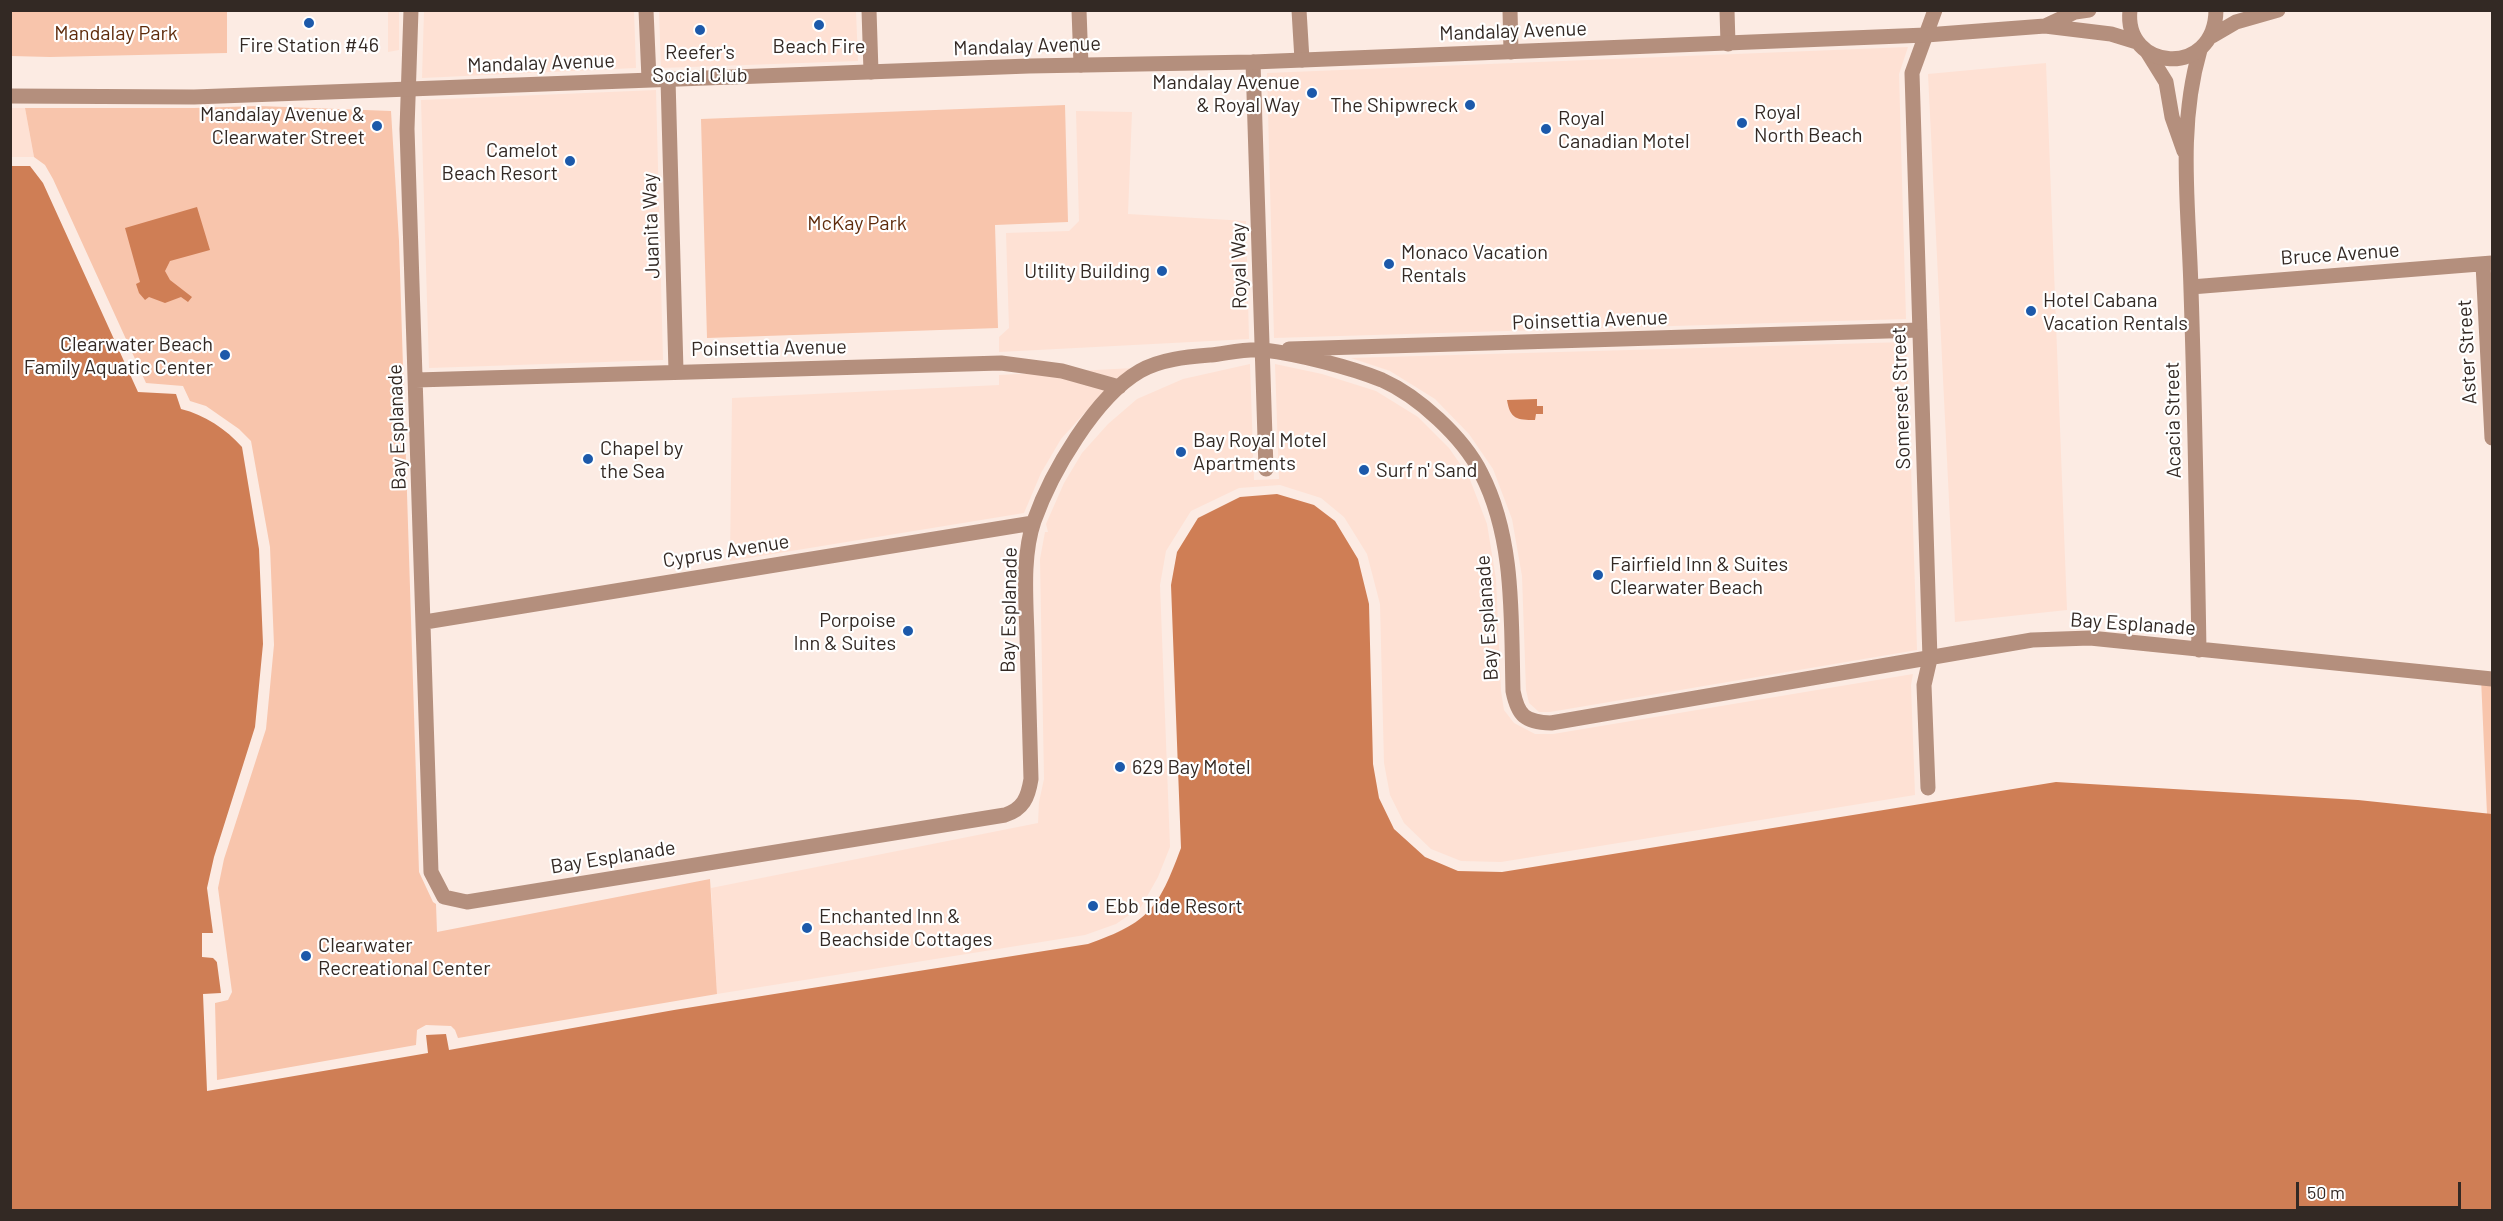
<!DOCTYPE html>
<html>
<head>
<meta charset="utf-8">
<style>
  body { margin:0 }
  #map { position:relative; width:2503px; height:1221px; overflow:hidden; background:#fcebe3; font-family:Barlow,sans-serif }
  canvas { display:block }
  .frame { position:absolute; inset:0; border:12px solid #332924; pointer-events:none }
  .scale { position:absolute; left:2296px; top:1182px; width:165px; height:27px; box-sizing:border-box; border:3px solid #332924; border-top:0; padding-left:8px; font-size:18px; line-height:21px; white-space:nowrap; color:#332924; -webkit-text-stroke:4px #fff; paint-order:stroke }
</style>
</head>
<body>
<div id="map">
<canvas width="2503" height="1221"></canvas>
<div class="frame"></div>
<div class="scale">50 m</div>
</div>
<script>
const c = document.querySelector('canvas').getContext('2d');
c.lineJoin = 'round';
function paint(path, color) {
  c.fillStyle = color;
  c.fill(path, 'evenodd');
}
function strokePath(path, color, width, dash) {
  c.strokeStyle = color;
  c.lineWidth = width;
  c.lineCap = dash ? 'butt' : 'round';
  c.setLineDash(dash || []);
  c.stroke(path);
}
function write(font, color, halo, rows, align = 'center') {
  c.font = font + ' Barlow,sans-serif';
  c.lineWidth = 4.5;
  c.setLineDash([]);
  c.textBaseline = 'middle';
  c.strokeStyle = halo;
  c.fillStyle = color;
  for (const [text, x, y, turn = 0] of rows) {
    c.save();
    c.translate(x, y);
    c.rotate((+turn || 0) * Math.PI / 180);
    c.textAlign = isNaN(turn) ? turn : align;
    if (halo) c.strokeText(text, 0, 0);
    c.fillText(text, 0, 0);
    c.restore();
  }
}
paint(new Path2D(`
  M388,11h11v39l-11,2z
  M424,11h210l2,57 -214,10z
  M659,11h197l2,50 -197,7z
  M1908,47l-9,27 7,245 -632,19 -7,-265z
  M2046,63l21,547 -112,12 -27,-548z
  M656,90l7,270 -234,8 -8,-268z
  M11,108h14l9,49h-23z
  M1076,111l56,1 -4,102 118,7 3,118 -250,13v-15l10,-9 -3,-95 63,-2 10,-10z
  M1907,342l10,308 -367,62h-11l-10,-9 -3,-13 -4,-114 -10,-57 -19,-50 -24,-35 -34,-35 -45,-28 -39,-13z
  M1250,364l4,116 25,-1 -4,-115 47,10 54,17 42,26 31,31 20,29 18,47 9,55 5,112 3,19 10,13 21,11h18l360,-60 -2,11 4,110 -414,67 -40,-1 -30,-12 -27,-26 -14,-28 -6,-32 -4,-159 -13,-50 -23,-37 -23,-19 -41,-13 -41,3 -48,23 -25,40 -6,34 10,262 -12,30 -17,30 -25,17 -31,11 -368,59 -6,-106 327,-65 1,-21 5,-23 -4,-220 5,-27h3l-2,-8 18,-41 18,-30 26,-29 29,-25 46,-20z
  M1153,367l-64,41 -28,31 -20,34 -17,40 -294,48 2,-163 267,-13v-10z`), '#fee1d4');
paint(new Path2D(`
  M11,10l216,1v42l-177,4 -39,-1z
  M1065,105l3,117 -73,3 3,103 -291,10 -6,-219z
  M259,106l132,5 8,130 20,631 14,30 3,2 1,28 273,-53 7,115 -259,44 -3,-8 -4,-4 -25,-1 -9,5 -1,15 -199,35 -2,-77 13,-3 4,-8 -14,-104 6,-29 42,-130 8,-84 -4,-98 -19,-106 -12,-12 -33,-23 -16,-5 -7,-15 -37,-3 -93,-204 -8,-14 -11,-8 -9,-49h169z
  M2481,678l11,1v135h-5z`), '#f8c5ac');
paint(new Path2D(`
  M10,166h20l13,17 95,209 38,2 5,15c24,6 45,20 61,38l17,102 4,95 -8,83 -41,130 -7,31 14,105 -18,1 4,97 221,-38 -2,-18 20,-1 3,16 225,-40 414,-66c62,-22 70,-35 93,-96l-10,-263 6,-33 21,-34 42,-21 37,-3 37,11 21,16 23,38 11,45 4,160 6,34 15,31 31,28 33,14 44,1 554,-90 302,18 134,14v396h-2481z
  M197,207l13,43 -40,11 -5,10 5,9 22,17 -4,5 -7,-5 -16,6 -16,-6 -4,3 -6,-7 -3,-9 4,-2 -15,-54z
  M1537,399v7h6v8h-7l-1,6c-18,0 -25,-1 -28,-20z`), '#cf7e55');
paint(new Path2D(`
  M202,933h13l5,32 -7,-7 -11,-1z`), '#fcebe3');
strokePath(new Path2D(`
  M411,10l-4,119 24,743 13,25 23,5 538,-87c18,-6 23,-17 26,-36 -1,-47 -3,-95 -4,-143 -1,-37 -5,-80 7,-115 17,-48 61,-124 106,-150 21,-12 47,-14 71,-16 17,-2 36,-7 53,-5 34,4 86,17 118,30 36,16 81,57 99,93 34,66 30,145 32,218 5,25 12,31 38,32l481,-83 58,-2 402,41
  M646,10l3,69
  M869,10l2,62
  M1079,10l2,55
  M1299,10l3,50
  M1510,10l1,42
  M1727,10l1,34
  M2148,53l18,29 6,35 12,34
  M1253,62l13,407
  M668,79l8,292
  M2483,264l9,174
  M2191,287l301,-24
  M1289,349l631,-19
  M416,380l585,-17 61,8 57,16
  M425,622l608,-99
  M2199,650c-2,-120 -4,-240 -8,-360 -2,-81 -14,-161 9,-240
  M1928,788l-4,-103 6,-26 -18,-586 23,-63`), '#b48f7d', 15);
strokePath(new Path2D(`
  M2130,10c-7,61 85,69 86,0
  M2045,26l30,-14 14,-2
  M2212,36l24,-14 42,-12
  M10,96l184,1 835,-31 224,-4 673,-27 119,-9 66,8 26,8`), '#b48f7d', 15);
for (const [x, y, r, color] of [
  [309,23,6,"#1c59aa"],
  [819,25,6,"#1c59aa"],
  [700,30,6,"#1c59aa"],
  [1312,93,6,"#1c59aa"],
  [1470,105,6,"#1c59aa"],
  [1742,123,6,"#1c59aa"],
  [377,126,6,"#1c59aa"],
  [1546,129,6,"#1c59aa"],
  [570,161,6,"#1c59aa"],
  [1389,264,6,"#1c59aa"],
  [1162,271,6,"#1c59aa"],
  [2031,311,6,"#1c59aa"],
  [225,355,6,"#1c59aa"],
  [1181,452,6,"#1c59aa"],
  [588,459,6,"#1c59aa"],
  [1364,470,6,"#1c59aa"],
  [1598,575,6,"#1c59aa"],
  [908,631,6,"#1c59aa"],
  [1120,767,6,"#1c59aa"],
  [1093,906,6,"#1c59aa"],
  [807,928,6,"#1c59aa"],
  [306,956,6,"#1c59aa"]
]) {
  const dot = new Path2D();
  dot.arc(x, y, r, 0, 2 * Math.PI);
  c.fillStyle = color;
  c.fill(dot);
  strokePath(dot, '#fff', 2);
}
write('20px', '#332924', '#fff', [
  ["Mandalay Avenue",1513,31,-2],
  ["Mandalay Avenue",1027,46,-2],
  ["Mandalay Avenue",541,63,-2],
  ["Juanita Way",651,226,-92],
  ["Bruce Avenue",2340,254,-4],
  ["Royal Way",1239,266,-91],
  ["Poinsettia Avenue",1590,320,-2],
  ["Poinsettia Avenue",769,348,-1],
  ["Aster Street",2467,352,-93],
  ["Somerset Street",1901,398,-92],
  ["Acacia Street",2173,420,-91],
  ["Bay Esplanade",397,427,-92],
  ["Cyprus Avenue",726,551,-9],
  ["Bay Esplanade",1009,610,-89],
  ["Bay Esplanade",1487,618,-94],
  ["Bay Esplanade",2133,624,4],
  ["Bay Esplanade",613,857,-9]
]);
write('20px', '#5f2b0b', '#fff', [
  ["Mandalay Park",116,33],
  ["McKay Park",857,223]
]);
write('20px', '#332924', '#fff', [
  ["Fire Station #46",309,45,"center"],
  ["Beach Fire",819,46,"center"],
  ["Reefer's",700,52,"center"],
  ["Social Club",700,75,"center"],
  ["Mandalay Avenue",1300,82,"right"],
  ["& Royal Way",1300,105,"right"],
  ["The Shipwreck",1458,105,"right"],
  ["Royal",1754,112],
  ["North Beach",1754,135],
  ["Mandalay Avenue &",365,114,"right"],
  ["Clearwater Street",365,137,"right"],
  ["Royal",1558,118],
  ["Canadian Motel",1558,141],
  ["Camelot",558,150,"right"],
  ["Beach Resort",558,173,"right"],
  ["Monaco Vacation",1401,252],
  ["Rentals",1401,275],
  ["Utility Building",1150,271,"right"],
  ["Hotel Cabana",2043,300],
  ["Vacation Rentals",2043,323],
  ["Clearwater Beach",213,344,"right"],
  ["Family Aquatic Center",213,367,"right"],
  ["Bay Royal Motel",1193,440],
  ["Apartments",1193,463],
  ["Chapel by",600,448],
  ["the Sea",600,471],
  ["Surf n' Sand",1376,470],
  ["Fairfield Inn & Suites",1610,564],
  ["Clearwater Beach",1610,587],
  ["Porpoise",896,620,"right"],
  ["Inn & Suites",896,643,"right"],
  ["629 Bay Motel",1132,767],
  ["Ebb Tide Resort",1105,906],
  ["Enchanted Inn &",819,916],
  ["Beachside Cottages",819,939],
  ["Clearwater",318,945],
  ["Recreational Center",318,968]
], 'left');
</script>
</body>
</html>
